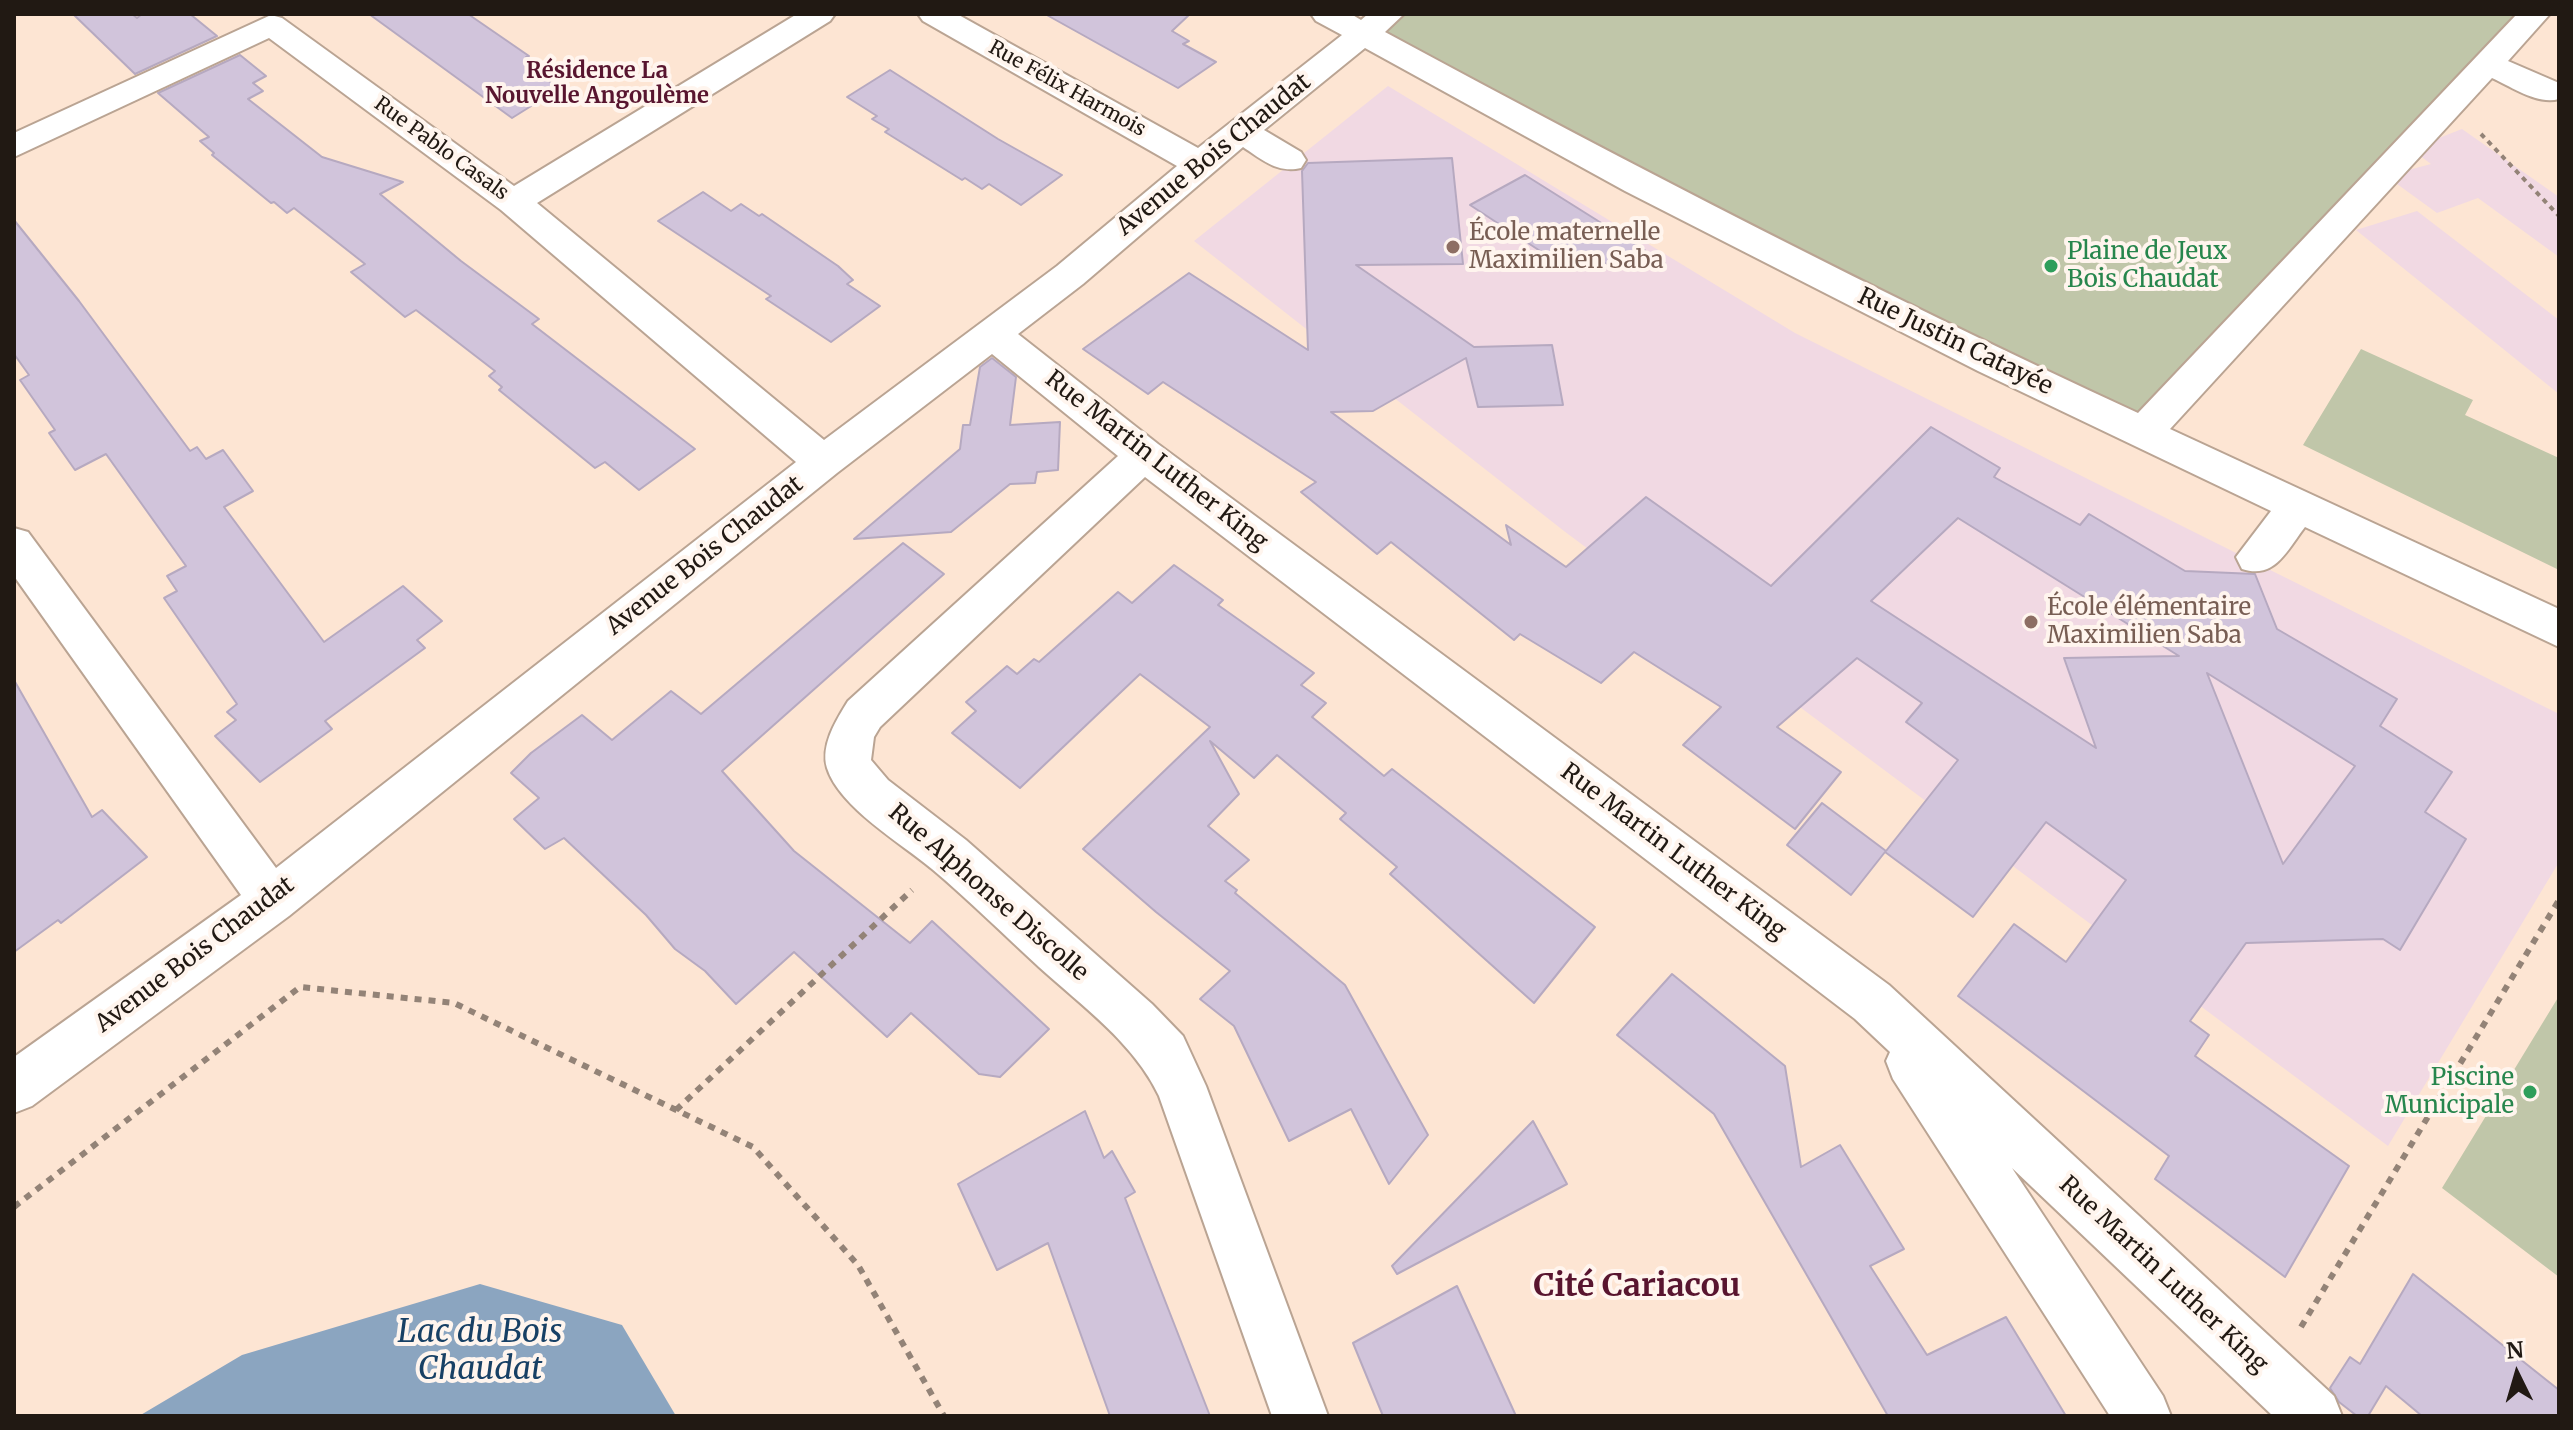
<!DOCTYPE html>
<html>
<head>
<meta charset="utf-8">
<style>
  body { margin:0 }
  #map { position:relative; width:2573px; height:1430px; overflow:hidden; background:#fde5d3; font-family:Merriweather,serif }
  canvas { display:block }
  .frame { position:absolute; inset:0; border:16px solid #211913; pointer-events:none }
  .north { position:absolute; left:2477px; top:1334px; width:80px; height:80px; -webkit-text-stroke:6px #fff5ee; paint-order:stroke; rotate:355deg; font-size:22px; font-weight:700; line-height:32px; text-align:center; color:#211913 }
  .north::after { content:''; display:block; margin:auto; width:28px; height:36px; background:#211913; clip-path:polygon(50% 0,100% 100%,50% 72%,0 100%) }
</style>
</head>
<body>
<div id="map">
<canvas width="2573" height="1430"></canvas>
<div class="frame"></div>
<div class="north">N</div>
</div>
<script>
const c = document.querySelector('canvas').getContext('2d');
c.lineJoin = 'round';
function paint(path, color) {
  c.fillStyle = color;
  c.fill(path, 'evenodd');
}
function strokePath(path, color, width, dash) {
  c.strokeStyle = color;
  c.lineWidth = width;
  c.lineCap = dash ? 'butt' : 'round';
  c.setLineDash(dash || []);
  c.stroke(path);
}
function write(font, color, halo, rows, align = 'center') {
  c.font = font + ' Merriweather,serif';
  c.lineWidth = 8;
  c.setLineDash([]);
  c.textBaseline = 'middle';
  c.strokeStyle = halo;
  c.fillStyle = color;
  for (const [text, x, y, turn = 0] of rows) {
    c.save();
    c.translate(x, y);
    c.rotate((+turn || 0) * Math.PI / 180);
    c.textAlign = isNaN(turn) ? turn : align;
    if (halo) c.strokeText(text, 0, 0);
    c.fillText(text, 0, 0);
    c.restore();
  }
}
paint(new Path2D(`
  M1388,86l407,247 764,381v148l-171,284 -824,-615 -370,-290z
  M2462,129l97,68v60l-81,-59 -41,15 -51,-37 45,-12 -20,-15z
  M2417,211l142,109v74l-203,-164z`), '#f1d9e3');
paint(new Path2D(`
  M1388,14h1145l-391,420 -780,-401z
  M2361,349l112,51 -8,15 94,43v112l-256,-125z
  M2559,996v281l-117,-89z`), '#c0c6a9');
paint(new Path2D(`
  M480,1284l142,41 54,91h-537l103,-61z`), '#8ba5c0');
const building = new Path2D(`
  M73,14h59l5,4 5,-4h48l27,22 -82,38z
  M369,14h99l61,42 -3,1 14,9 -8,5 28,17 -48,30z
  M1045,14h145l-18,17 17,10 -6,3 33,18 -38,26z
  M240,55l26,21 -13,7 10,8 -15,8 74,58 81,25 -23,12 81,67 78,58 -7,5 163,125 -56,41 -34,-28 -10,6 -96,-78 3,-3 -13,-11 6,-5 -79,-61 -11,7 -54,-45 14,-8 -71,-56 -7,5 -13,-11 -3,1 -59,-48 2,-2 -14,-12 9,-4 -51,-44z
  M890,70l108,69 64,36 -41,30 -32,-21 -7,5 -17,-11 -3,2 -77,-48 4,-3 -17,-10 5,-3 -30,-19z
  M1452,158l11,106 -107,1 118,82 78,-2 11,60 -85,2 -12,-49 -93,53 -42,1 180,133 -5,-20 60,42 80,-70 125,89 160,-159 69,41 -6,9 86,48 9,-11 96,57 70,3 22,55 120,70 -17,27 72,46 -27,40 41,27 -66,111 -17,-11 -137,4 -56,78 19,14 -14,21 154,110 -64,111 -130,-98 14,-23 -211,-160 56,-72 52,38 60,-82 -80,-58 -73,95 -88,-65 -34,43 -64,-50 35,-42 64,48 72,-91 -52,-38 16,-19 -65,-45 -80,69 64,45 -46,57 -112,-84 38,-38 -87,-55 -33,31 -81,-49 -6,6 -123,-98 -14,12 -76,-62 15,-10 -153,-100 -15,12 -65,-45 106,-76 119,77 -6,-179 6,-8zM1958,518l221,138 -115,2 32,90 -225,-147zM2207,673l148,93 -72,98z
  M1525,175l140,88 -105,1 -90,-59z
  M703,192l28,19 10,-7 18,12 3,-2 76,52 15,14 -6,4 33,22 -49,36 -65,-43 5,-3 -113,-75z
  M14,220l65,81 111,150 7,-4 9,12 17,-9 30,41 -29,16 100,135 79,-56 39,35 -25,19 8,8 -100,73 7,8 -72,53 -45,-46 21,-16 -9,-8 10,-8 -73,-106 13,-7 -10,-15 19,-10 -80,-112 -31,16 -26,-37 6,-3 -35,-50 9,-5 -15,-21z
  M992,358l24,19 -6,48 50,-3 -2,48 -21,2 -2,11 -25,1 -59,48 -97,7 106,-90 3,-24h7l10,-58z
  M903,543l41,31 -222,197 72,80 116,92 22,-22 117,108 -49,48 -21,-3 -68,-61 -24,24 -93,-85 -58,52 -31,-33 -30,-22 -29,-34 -82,-77 -19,11 -31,-30 25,-21 -28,-25 20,-20 51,-38 30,25 59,-49 30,23z
  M1174,565l49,35 -5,5 96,68 -13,12 25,18 -14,14 72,59 8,-7 203,158 -61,76 -144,-129 7,-7 -57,-48 6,-6 -69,-58 -23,23 -44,-37 29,53 -31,32 41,34 -24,21 12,9 -2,3 110,92 83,150 -39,49 -38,-75 -62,32 -55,-115 -34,-27 30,-28 -74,-59 -73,-63 127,-122 -70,-53 -120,114 -68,-55 24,-22 -10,-9 41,-36 10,8 17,-15 5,3 79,-70 14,11z
  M14,680l78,137 10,-7 45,47 -86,66 -3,-3 -44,32z
  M1672,974l113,92 16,101 39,-22 64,104 -34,17 57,89 79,-38 60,99h-178l-174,-302 -97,-79z
  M1085,1111l19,47 8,-7 23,41 -10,6 85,218h-100l-62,-173 -51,27 -39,-86z
  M1533,1121l34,63 -170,90 -5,-8z
  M2413,1274l146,116v26h-137l-36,-30 -18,30h-11l-18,-14 -9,-14 20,-31 10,7z
  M1457,1286l59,130h-133l-30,-73z`);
paint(building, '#d1c4db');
strokePath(building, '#b6a9c0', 2);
const minor = new Path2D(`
  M797,14h38l-5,7 -293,182 287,237 233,-174 120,-100 -254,-145 -5,-7h39l241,134 144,-113 -26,-14 -5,-7h40l10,6 7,-6h36l-19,18c248,134 497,263 753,381l379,-399h33l-42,47 51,22v16c-22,6 -47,-12 -67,-21l-322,351 389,180v38l-254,-120c-18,23 -30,53 -63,42l-6,-12 35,-46 -293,-140 -353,-180 -260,-143 -101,82 37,22 5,8 -5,8c-23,6 -40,-9 -58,-21l-160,137 -65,50 140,110 731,541 445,411 8,20h-69l-261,-248 151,228 8,20h-61l-217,-337 -7,-18 4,-9 -35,-33 -710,-542 -265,250 -6,10 -3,23 17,20 78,60 186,164 31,32 23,50 122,330h-56l-113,-320c-25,-53 -77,-90 -120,-129 -35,-32 -70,-67 -107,-98 -31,-26 -93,-62 -105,-101 -7,-23 10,-49 21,-67l270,-245 -126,-102 -155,119 -548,443 -257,190 -18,7v-56l227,-162 -227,-319v-48l14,4 248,336 520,-406 -295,-252 -232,-172 -255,119v-24l257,-118 11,3 232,168z`);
strokePath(minor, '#baa493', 4);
strokePath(new Path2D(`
  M2481,134l78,82`), '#938377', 4, [5, 5]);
strokePath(new Path2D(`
  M676,1110l236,-220
  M14,1207l286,-220 154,16 299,144 105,118 86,151
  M2301,1327l258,-427`), '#938377', 6, [7, 7]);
paint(minor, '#fff');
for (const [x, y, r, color] of [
  [1453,247,8,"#8d6e63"],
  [2051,266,8,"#2e9e5b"],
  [2031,622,8,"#8d6e63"],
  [2530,1092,8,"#2e9e5b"]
]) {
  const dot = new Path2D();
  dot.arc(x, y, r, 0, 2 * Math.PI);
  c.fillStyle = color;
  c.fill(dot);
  strokePath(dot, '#fff5ee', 3);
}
write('20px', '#211913', '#fff5ee', [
  ["Rue Félix Harmois",1067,89,29],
  ["Rue Pablo Casals",441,149,36]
]);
write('bold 22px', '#58152f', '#fff5ee', [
  ["Résidence La",597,72],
  ["Nouvelle Angoulème",597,97]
]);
write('24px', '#211913', '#fff5ee', [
  ["Avenue Bois Chaudat",1214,155,-39],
  ["Rue Justin Catayée",1955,342,26],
  ["Rue Martin Luther King",1156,461,38],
  ["Avenue Bois Chaudat",705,556,-38],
  ["Rue Martin Luther King",1673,852,37],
  ["Rue Alphonse Discolle",988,893,41],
  ["Avenue Bois Chaudat",195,955,-37],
  ["Rue Martin Luther King",2163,1275,43]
]);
write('24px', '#785e54', '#fff5ee', [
  ["École maternelle",1469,233],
  ["Maximilien Saba",1469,261],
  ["École élémentaire",2047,608],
  ["Maximilien Saba",2047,636]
], 'left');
write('24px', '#27864d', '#fff5ee', [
  ["Plaine de Jeux",2067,252],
  ["Bois Chaudat",2067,280],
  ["Piscine",2514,1078,"right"],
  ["Municipale",2514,1106,"right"]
], 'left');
write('bold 32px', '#58152f', '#fff5ee', [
  ["Cité Cariacou",1637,1287]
]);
write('italic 32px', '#174065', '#fff5ee', [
  ["Lac du Bois",480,1333],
  ["Chaudat",480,1370]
]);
</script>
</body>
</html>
